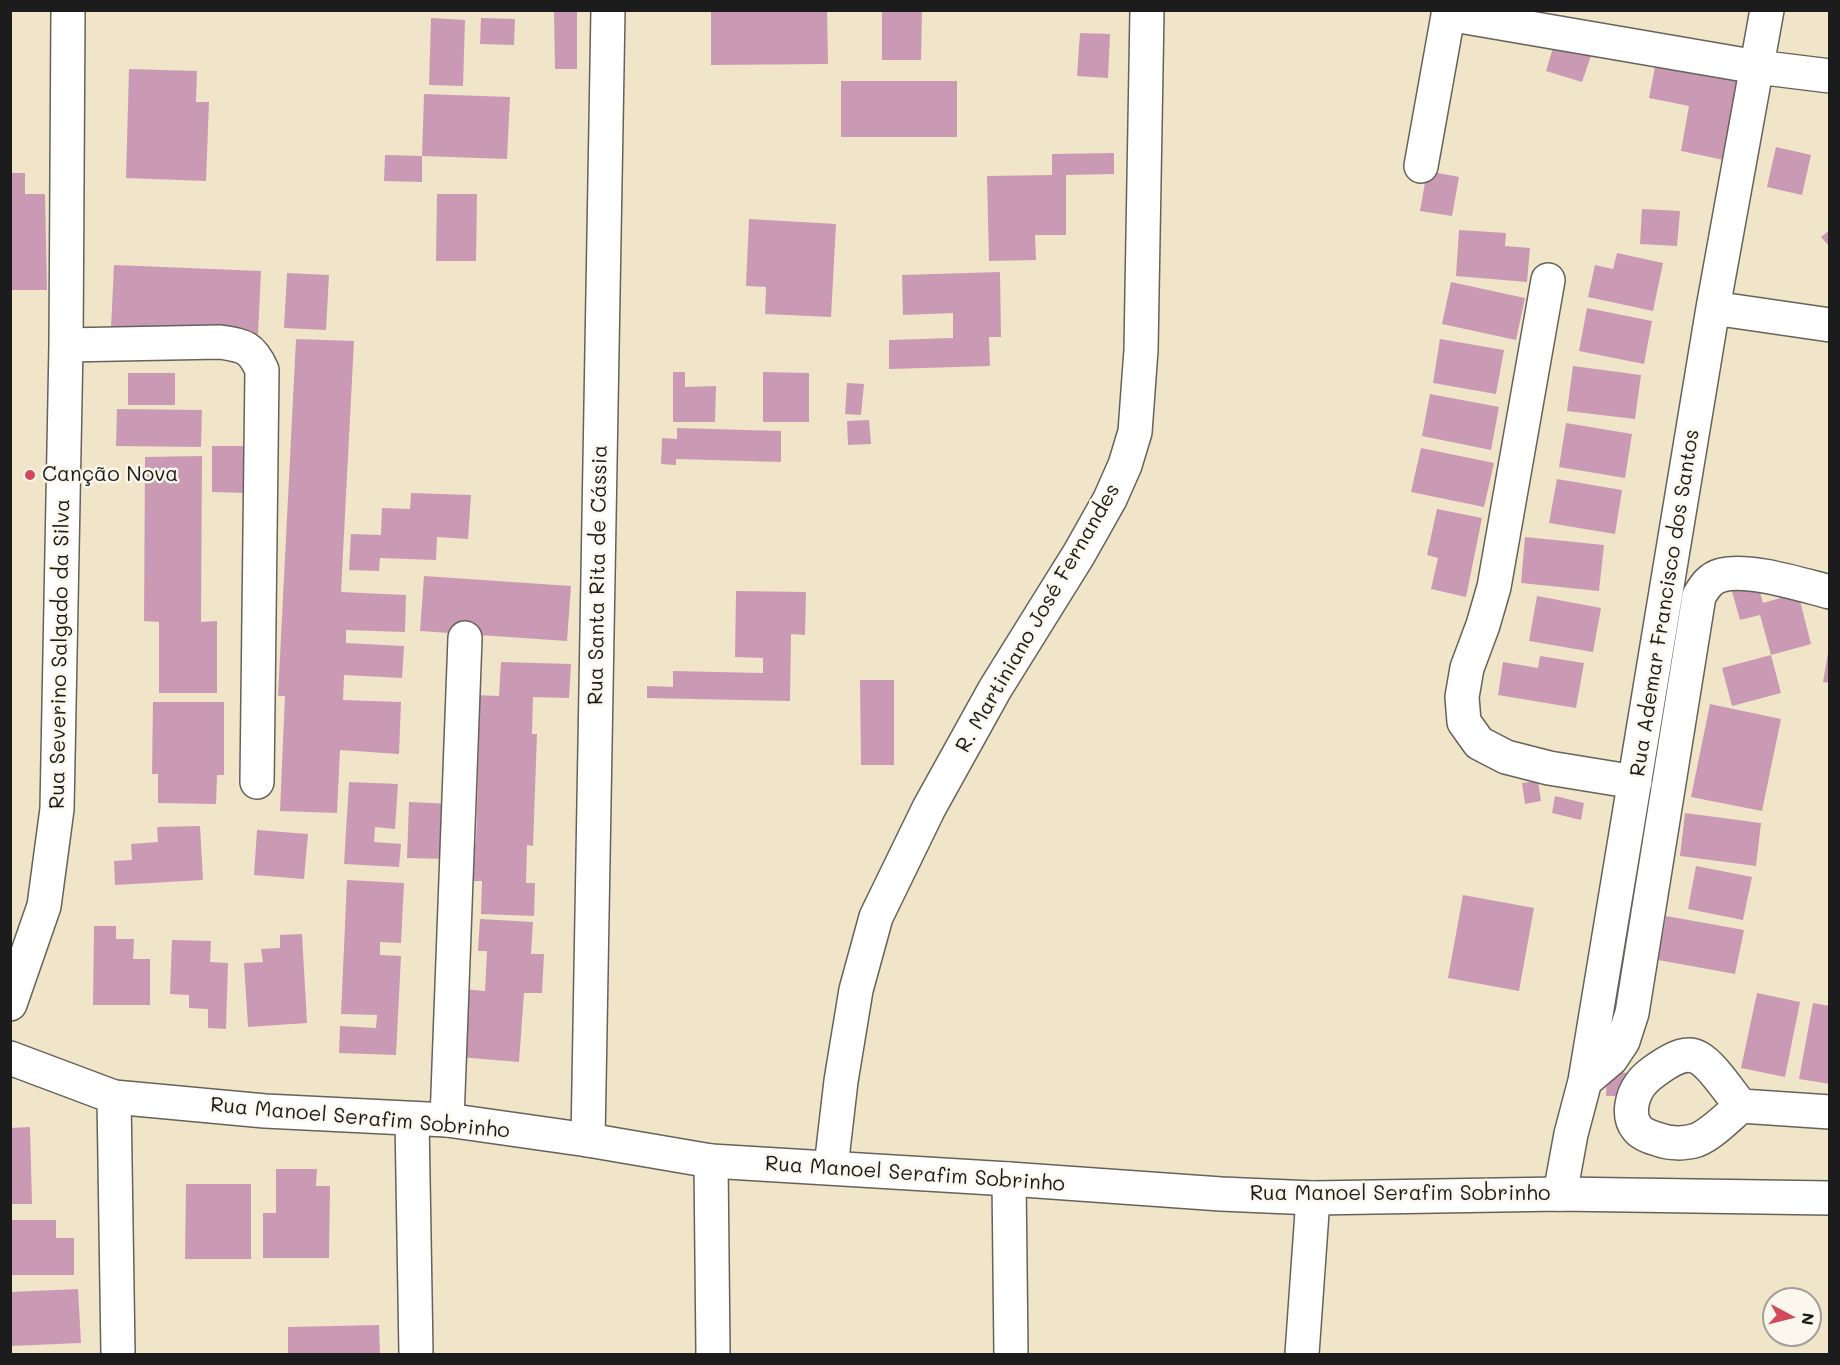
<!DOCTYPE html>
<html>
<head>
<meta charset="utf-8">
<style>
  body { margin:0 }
  #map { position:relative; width:1840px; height:1365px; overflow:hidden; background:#f0e5c9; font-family:Mali,sans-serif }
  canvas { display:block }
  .frame { position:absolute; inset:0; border:12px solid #1c1c1c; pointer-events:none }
  .north { position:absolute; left:1762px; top:1287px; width:60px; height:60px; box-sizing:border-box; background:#fbf7ec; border:2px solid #a29f99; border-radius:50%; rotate:97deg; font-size:16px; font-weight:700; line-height:24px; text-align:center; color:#1c1c1c }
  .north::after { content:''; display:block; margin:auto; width:21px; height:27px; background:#d1495b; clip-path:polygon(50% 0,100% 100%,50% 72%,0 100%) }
</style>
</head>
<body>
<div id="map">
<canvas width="1840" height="1365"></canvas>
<div class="frame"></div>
<div class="north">N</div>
</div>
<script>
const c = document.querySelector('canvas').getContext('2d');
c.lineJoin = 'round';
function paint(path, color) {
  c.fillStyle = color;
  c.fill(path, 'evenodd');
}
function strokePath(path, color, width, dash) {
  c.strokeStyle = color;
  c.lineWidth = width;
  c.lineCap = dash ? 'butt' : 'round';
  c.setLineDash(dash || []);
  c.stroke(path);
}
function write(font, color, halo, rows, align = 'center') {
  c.font = font + ' Mali,sans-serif';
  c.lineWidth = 5;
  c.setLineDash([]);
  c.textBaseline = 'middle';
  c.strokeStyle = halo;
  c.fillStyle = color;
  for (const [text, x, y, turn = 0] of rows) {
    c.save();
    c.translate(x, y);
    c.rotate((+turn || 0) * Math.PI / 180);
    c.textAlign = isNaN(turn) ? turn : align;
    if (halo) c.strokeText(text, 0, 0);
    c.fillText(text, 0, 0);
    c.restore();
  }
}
paint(new Path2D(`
  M554,10h23v59h-22z
  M711,10h116l1,54 -117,1z
  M882,10h40l-1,50h-39z
  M431,18l34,2 -2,66 -34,-1z
  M481,18l34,1 -1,26 -34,-1z
  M1080,33l30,1 -2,44 -31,-2z
  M1555,41l37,12 -10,29 -36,-11z
  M1658,51l83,16 -17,93 -43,-9 8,-45 -40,-8z
  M129,69l68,2 -1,31h13l-3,79 -80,-3z
  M841,81h116v56h-116z
  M424,94l86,3 -3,62 -85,-3z
  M1776,147l35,8 -9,40 -35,-8z
  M1114,153v21l-48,1v60h-31l1,25 -47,1 -2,-85 65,-1v-21z
  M385,155l37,1v26l-38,-1z
  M1427,171l32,6 -7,39 -32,-5z
  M10,173h15v21h20l2,96h-37z
  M437,194h40l-1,67h-40z
  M1642,209l38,2 -3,35 -37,-2z
  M749,219l87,5 -5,93 -66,-3 1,-27 -20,-1z
  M1459,230l47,3 -1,13 25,2 -3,34 -71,-6z
  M1830,230v17l-9,-10z
  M1617,253l46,10 -10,48 -65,-14 7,-32 18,4z
  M114,265l147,6 -3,63 -147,-6z
  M1000,272l1,65h-12l1,29 -101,3v-29l64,-2v-25l-50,2 -1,-40z
  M287,273l42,2 -3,55 -42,-2z
  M1451,282l74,16 -9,42 -74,-16z
  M1587,308l65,13 -8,43 -65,-13z
  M296,339l58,2 -13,251 65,3 -1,37 -59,-2v13l58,3 -2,32 -58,-3 -1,25 58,2 -2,52 -59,-4 -3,63 -57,-2 5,-115h-7z
  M1440,339l64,11 -8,44 -63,-11z
  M1573,366l68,9 -6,44 -68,-8z
  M673,372h12v15l31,-1 -1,36h-42z
  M763,372l46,1v49h-46z
  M128,373h47v32h-47z
  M847,383l17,1 -3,31 -16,-1z
  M1430,394l69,13 -8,43 -69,-14z
  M117,409l85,1 -1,37 -85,-1z
  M869,420l2,24 -23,1 -1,-24z
  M1566,423l66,11 -7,44 -66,-11z
  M677,428l104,3v31l-105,-3v6l-15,-1 1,-26 15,1z
  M212,446h36l-1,47 -35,-1z
  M1421,448l73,15 -10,44 -73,-15z
  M202,456l-1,166 16,-1v72h-58v-71l-15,-1 1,-164z
  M1557,479l65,11 -7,44 -66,-11z
  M411,493l60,2 -3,44 -31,-2 -1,23 -56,-2 -1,13 -30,-1 2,-36 30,1 1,-27 28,1z
  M1437,509l45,9 -16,79 -35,-8 7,-31 -11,-3z
  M1525,537l79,8 -5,46 -78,-8z
  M424,576l147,10 -4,55 -147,-10z
  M1757,581l6,22 35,-10 13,51 -40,11 -11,-40 -20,5 -9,-32z
  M736,591l70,1 -1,43 -14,-1 -1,67 -143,-3v-12l26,1v-16l90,2v-15l-28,-1z
  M1537,596l64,12 -8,44 -64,-11z
  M1828,653h2v30l-7,-1z
  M1771,655l10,38 -49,13 -10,-38z
  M1540,656l44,7 -8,45 -78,-13 5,-33 35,6z
  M501,662l70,2 -2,34 -36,-1 -1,37h5l-4,112 -6,-1 -1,38h9l-1,33 -53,-2 1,-33h-16l1,-38h9l3,-111h-5l1,-37 24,1z
  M860,680h34v85h-33z
  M153,702h71v73h-7l-1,29 -58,-1v-29h-6z
  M1710,704l71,15 -19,92 -71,-14z
  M1538,781l3,20 -16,3 -3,-21z
  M349,782l49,2 -3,45 -20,-2 -1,15 27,2 -2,23 -55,-3z
  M1555,796l29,7 -3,17 -29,-7z
  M409,802l43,2 -2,55 -43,-1z
  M1685,813l76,10 -5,43 -76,-10z
  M200,826l3,54 -88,5 -1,-24 18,-1 -1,-16 27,-2 -1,-15z
  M257,830l51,4 -4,45 -50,-4z
  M1696,866l56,11 -9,43 -55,-11z
  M347,880l57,3 -3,60 -21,-1v13l21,1 -5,99 -57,-2 1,-27 36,2 1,-13 -36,-1z
  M1463,895l71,13 -15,83 -71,-13z
  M1666,916l78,14 -9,44 -77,-14z
  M480,919l53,3 -2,32h13l-2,39h-18l-5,69 -60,-5 4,-68 22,2 2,-40h-9z
  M94,926h22v13h18l-1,20h17v46h-57z
  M302,934l5,89 -59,4 -4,-64 19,-1 -2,-13 19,-1v-13z
  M172,940l39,1 -1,21 18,1 -2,66 -18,-1v-19l-19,-1v-13l-19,-1z
  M1757,993l43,9 -15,75 -44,-9z
  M1813,1003l17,3v78l-31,-5z
  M1607,1072l25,1v23h-26z
  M30,1127l2,77h-22v-76z
  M276,1169h41l-1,17h14l-1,72h-66v-45h13z
  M186,1184h65v75h-66z
  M10,1220h46v18h18v37h-64z
  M78,1289l3,54 -70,3 -1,-54z
  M379,1325l1,29h-92v-27z`), '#ca9ab5');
const minor = new Path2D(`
  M1448,14l309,53 73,9
  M1421,166l28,-156
  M1548,280l-54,307 -11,38 -16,43 -5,29 2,25 15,21 27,14 43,11 86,14
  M1713,308l117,17
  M66,345l154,-3c24,4 31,4 42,28l-5,412
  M10,1004l34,-98 13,-97 9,-464 2,-335
  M1585,1081l26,-22 12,-18 9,-28 67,-417c6,-10 11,-18 23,-21 27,-7 80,10 108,17
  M114,1097l4,257
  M1741,1106c-10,-12 -29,-41 -42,-48 -12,-7 -24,0 -34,6 -9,6 -19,12 -25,21 -8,11 -13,31 -3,43 4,6 13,9 20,11 12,5 28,5 40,1 15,-6 32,-24 44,-34l89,6
  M412,1119l4,235
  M447,1120l18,-482
  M588,1140l20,-1130
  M711,1161l2,193
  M831,1167l10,-86 15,-91 20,-73 53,-109 66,-119 84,-135 31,-55 15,-34 10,-33 6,-82 6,-340
  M1009,1179l2,175
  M1560,1194l11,-60 14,-53 128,-773 54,-298
  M1302,1354l11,-156`);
const tertiary = new Path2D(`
  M10,1058l104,39 151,14 182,9 141,20 123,21 298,18 212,15 92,4 247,-4 270,4`);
strokePath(minor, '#666259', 36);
strokePath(tertiary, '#666259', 36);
strokePath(minor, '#fff', 33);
strokePath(tertiary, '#fff', 33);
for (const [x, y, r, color] of [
  [30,475,6,"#d1495b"]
]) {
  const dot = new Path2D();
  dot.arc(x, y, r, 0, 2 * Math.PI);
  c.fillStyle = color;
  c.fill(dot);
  strokePath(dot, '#fbf7ec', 2);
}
write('21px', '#1c1c1c', '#fbf7ec', [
  ["Canção Nova",42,475]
], 'left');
write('21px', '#1c1c1c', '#fbf7ec', [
  ["Rua Santa Rita de Cássia",598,575,-89],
  ["Rua Ademar Francisco dos Santos",1665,603,-81],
  ["R. Martiniano José Fernandes",1038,618,-60],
  ["Rua Severino Salgado da Silva",60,654,-89],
  ["Rua Manoel Serafim Sobrinho",360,1118,5],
  ["Rua Manoel Serafim Sobrinho",915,1174,4],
  ["Rua Manoel Serafim Sobrinho",1400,1194]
]);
</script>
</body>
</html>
